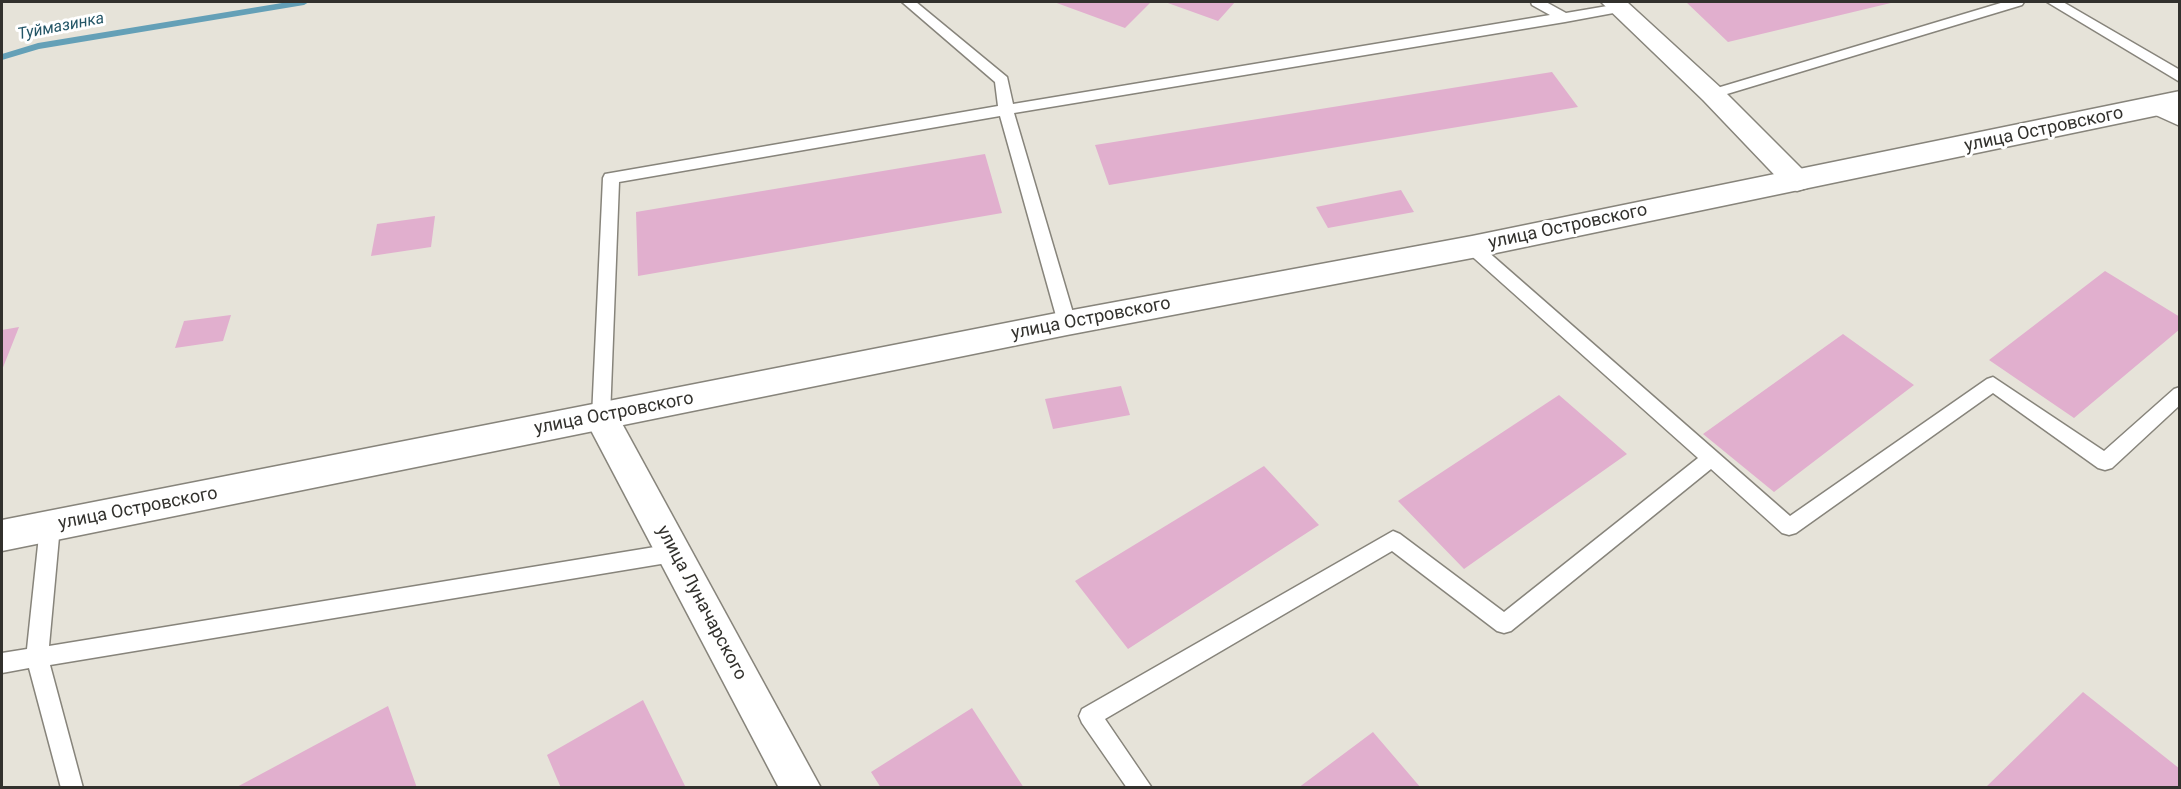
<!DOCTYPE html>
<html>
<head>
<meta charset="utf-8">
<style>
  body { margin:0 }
  #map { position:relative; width:2181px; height:789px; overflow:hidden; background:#e6e3d9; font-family:Roboto,sans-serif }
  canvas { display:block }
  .frame { position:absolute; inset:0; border:3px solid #32312d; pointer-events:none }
</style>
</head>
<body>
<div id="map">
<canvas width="2181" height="789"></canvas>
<div class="frame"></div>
</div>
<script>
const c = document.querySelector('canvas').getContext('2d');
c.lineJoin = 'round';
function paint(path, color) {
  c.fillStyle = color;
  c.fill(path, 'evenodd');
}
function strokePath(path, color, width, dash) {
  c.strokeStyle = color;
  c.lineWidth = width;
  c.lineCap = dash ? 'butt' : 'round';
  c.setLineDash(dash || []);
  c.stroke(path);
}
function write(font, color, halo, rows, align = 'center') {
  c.font = font + ' Roboto,sans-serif';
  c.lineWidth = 6;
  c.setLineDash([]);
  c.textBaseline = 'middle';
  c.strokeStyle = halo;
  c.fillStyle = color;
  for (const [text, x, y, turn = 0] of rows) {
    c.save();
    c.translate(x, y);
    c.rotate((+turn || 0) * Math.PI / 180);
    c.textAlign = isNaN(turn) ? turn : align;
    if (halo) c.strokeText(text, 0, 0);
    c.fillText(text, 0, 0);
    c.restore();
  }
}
paint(new Path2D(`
  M288,2h21l-5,3 -265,44 -37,11v-6l36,-11z`), '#64a0b7');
paint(new Path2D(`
  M1054,2h97l-26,26z
  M1165,2h70l-17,19z
  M1686,2h209l-167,40z
  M1552,72l26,35 -469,78 -14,-40z
  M985,154l17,59 -364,63 -2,-64z
  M1401,190l13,22 -86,16 -12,-21z
  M435,216l-4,31 -60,9 6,-32z
  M2105,271l75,46v12l-106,89 -85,-58z
  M231,315l-8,26 -48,7 9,-27z
  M19,327l-17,43v-40z
  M1843,334l71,51 -140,107 -71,-58z
  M1121,386l9,29 -77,14 -8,-30z
  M1559,395l68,59 -163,115 -66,-68z
  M1264,466l55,59 -191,124 -53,-68z
  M2083,692l97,77v19h-195z
  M643,700l43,88h-125l-14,-33z
  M388,706l29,82h-182z
  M972,708l52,80h-143l-10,-16z
  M1373,732l48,56h-123z`), '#e1afce');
const service = new Path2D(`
  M902,2h14l91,75 6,27 537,-89 -18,-10 -1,-3h15l20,11 53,-9 7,4 -7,4 -54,10 -551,91 62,210 -3,5 -6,2 -6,-2 -3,-5 -58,-207 -381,66 -9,235 -3,5 -6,2 -6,-2 -3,-5 11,-239 2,-4 393,-68 -3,-24z
  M2004,2h20l-2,3 -305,92h-10l-2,-3 2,-3z
  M2047,2h16l117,68v12z
  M1472,241l6,2 312,273 197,-137 6,-2 111,74 70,-62 6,-2v18l-68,63 -7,2 -7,-2 -105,-75 -197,140 -7,2 -7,-2 -71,-64 -200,162 -7,2 -7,-2 -105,-80 -287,168 47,69h-25l-45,-65 -3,-7 3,-7 311,-178 7,3 104,78 194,-154 -232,-207 -2,-4 2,-4z
  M50,518l7,2 3,6 -11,120 624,-102 7,3 3,6 -3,6 -7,3 -623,103 33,123h-22l-32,-120 -27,5v-20l25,-4 13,-123 3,-6z`);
const minor = new Path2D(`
  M1601,2h26l94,86 86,86 4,7 -4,7 -10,3 -10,-3 -84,-88z
  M2159,97l21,8v21l-31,-14 -4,-6 4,-6z`);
const tertiary = new Path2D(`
  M601,403l12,4 208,381h-42l-195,-371 5,-10z`);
const secondary = new Path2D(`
  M2180,91v18l-21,6 -687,143 -405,77 -1065,216v-31l1065,-209 405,-75z`);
strokePath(service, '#87847b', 3);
strokePath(minor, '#87847b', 3);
strokePath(tertiary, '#87847b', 3);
strokePath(secondary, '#87847b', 3);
paint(service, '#fff');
paint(minor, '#fff');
paint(tertiary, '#fff');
paint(secondary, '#fff');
write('italic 16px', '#235566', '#fff', [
  ["Туймазинка",61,27,-11]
]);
write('18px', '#32312d', '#fff', [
  ["улица Островского",2044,130,-12],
  ["улица Островского",1568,227,-12],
  ["улица Островского",1091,319,-11],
  ["улица Островского",614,414,-11],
  ["улица Островского",138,509,-11],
  ["улица Луначарского",701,603,62]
]);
</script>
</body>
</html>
